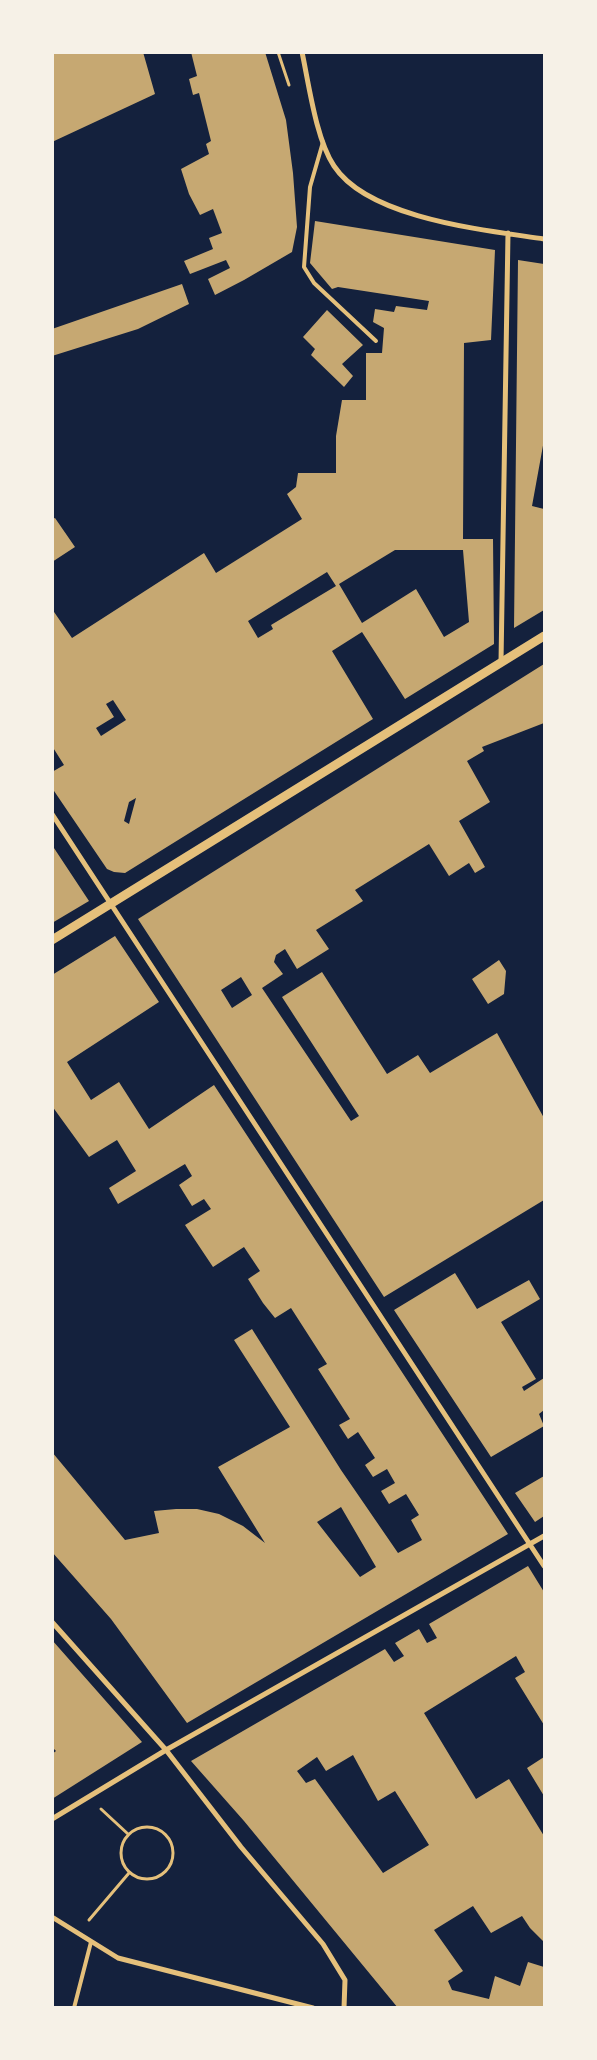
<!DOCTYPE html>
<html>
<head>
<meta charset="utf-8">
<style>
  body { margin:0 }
  #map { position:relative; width:597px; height:2060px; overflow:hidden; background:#14213d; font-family:"Libre Baskerville",serif }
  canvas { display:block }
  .frame { position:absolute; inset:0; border:54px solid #f6f1e7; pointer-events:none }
</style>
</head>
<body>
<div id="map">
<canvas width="597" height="2060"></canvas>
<div class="frame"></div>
</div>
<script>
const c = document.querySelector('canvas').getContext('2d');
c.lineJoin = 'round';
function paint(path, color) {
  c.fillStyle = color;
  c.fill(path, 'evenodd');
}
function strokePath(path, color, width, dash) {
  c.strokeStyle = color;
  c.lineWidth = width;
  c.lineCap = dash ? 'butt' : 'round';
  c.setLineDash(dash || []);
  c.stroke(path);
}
paint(new Path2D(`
  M52,52h91l12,42 -103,48z
  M191,52h74l21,68 7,53 4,54 -5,25 -48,28 -29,15 -7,-16 22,-11 -4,-8 -36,14 -6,-13 29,-12 -4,-11 13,-5 -9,-24 -13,6 -11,-21 -8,-25 28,-15 -3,-10 5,-3 -12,-48 -6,2 -4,-16 8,-3z
  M315,221l180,29 -4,90 -27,3 -1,196h30l1,105 -89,55 -43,-67 -30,19 41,68 -248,154 -11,-1 -7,-3 -55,-81v-16l12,-7 -12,-19v-137l20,29 132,-85 12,20 86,-54 -15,-25 9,-7 2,-14h38v-37l6,-36h24v-47h16l2,-25 -11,-6 2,-13 19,3 2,-6 31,4 2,-9 -91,-14 -6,2 -22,-26zM395,550h68l6,72 -25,15 -28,-48 -54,34 -23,-39zM327,572l9,14 -65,39 2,4 -15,9 -10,-17zM113,700l13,20 -25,16 -5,-8 18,-11 -8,-13zM136,798l-7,26 -5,-3 5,-19z
  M518,260l26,4v176l-12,66 12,3v101l-30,18z
  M182,284l7,20 -51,25 -86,27v-27z
  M327,310l36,35 -21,19 11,12 -9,11 -33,-32 4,-6 -12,-12z
  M55,518l20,29 -23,15v-43z
  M544,664v59l-62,24 2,4 -17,10 23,41 -31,19 26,46 -10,6 -6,-10 -20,13 -20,-32 -74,46 8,11 -47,29 13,19 -32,20 -12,-20 -9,6 -2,7 9,12 -21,14 89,133 8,-5 -77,-119 40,-25 65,102 31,-19 12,18 67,-40 47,85v82l-160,97 -246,-378zM241,977l11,18 -20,13 -11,-18z
  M52,845l37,56 -37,22z
  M115,936l44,66 -92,60 24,38 28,-18 30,47 65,-44 294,449 -321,189 -76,-104 -59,-67v-100l73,88 34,-7 -5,-22 22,-2h21l22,5 24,12 22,17 -47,-76 72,-40 -56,-87 18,-11 89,141 57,83 24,-13 -11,-20 8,-5 -13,-21 -17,10 -8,-13 14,-8 -8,-14 -14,8 -8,-12 10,-7 -17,-26 -10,7 -9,-14 11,-6 -32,-50 9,-5 -36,-56 -16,10 -12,-15 -15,-24 12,-8 -16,-24 -31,20 -28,-42 26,-16 -7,-10 -12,7 -13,-21 13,-9 -7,-12 -67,40 -9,-16 27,-17 -19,-31 -28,17 -37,-51v-131zM341,1507l35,60 -16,10 -43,-55z
  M499,960l7,11 -2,23 -16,10 -16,-25z
  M455,1273l22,36 52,-29 11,19 -39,23 35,57 -14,8 2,4 20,-13v32l-5,4 5,12 -53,31 -97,-147z
  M544,1476v40l-9,6 -20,-29z
  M528,1566l16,26v133l-29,-47 10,-6 -9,-16 -92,57 52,86 33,-20 35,57v106l-14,-14 -8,-12 -31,17 -18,-27 -39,24 29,41 -15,10 4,9 37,9 6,-23 25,10 8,-24 16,5v41h-146l-154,-187 -53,-60 194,-112 9,13 10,-6 -9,-13 24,-14 8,14 10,-5 -8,-14zM353,1755l25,46 17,-10 34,54 -46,28 -68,-94 -9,4 -9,-12 20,-14 9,14z
  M52,1640l90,102 -90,57v-45l4,-3 -4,-4z
  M544,1757v39l-17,-28z`), '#c6a872');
strokePath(new Path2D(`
  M278,52l11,33
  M101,1809l27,25
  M121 1853a26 26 0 1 1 52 0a26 26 0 1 1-52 0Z
  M89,1920l40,-47`), '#e5c07b', 3);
strokePath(new Path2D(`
  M323,142l-13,45 -6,80 10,16 62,58
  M74,2008l17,-66`), '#e5c07b', 4);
strokePath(new Path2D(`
  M302,52c7,33 14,87 32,114 35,53 151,64 210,73
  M501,662l7,-429
  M52,814l492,752
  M52,1622l114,128 75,97 82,97 22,36 -1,28
  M52,1819l114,-69 378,-214
  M52,1917l66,41 195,50`), '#e5c07b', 5);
strokePath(new Path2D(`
  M52,940l492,-304`), '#e5c07b', 9);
</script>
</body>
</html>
